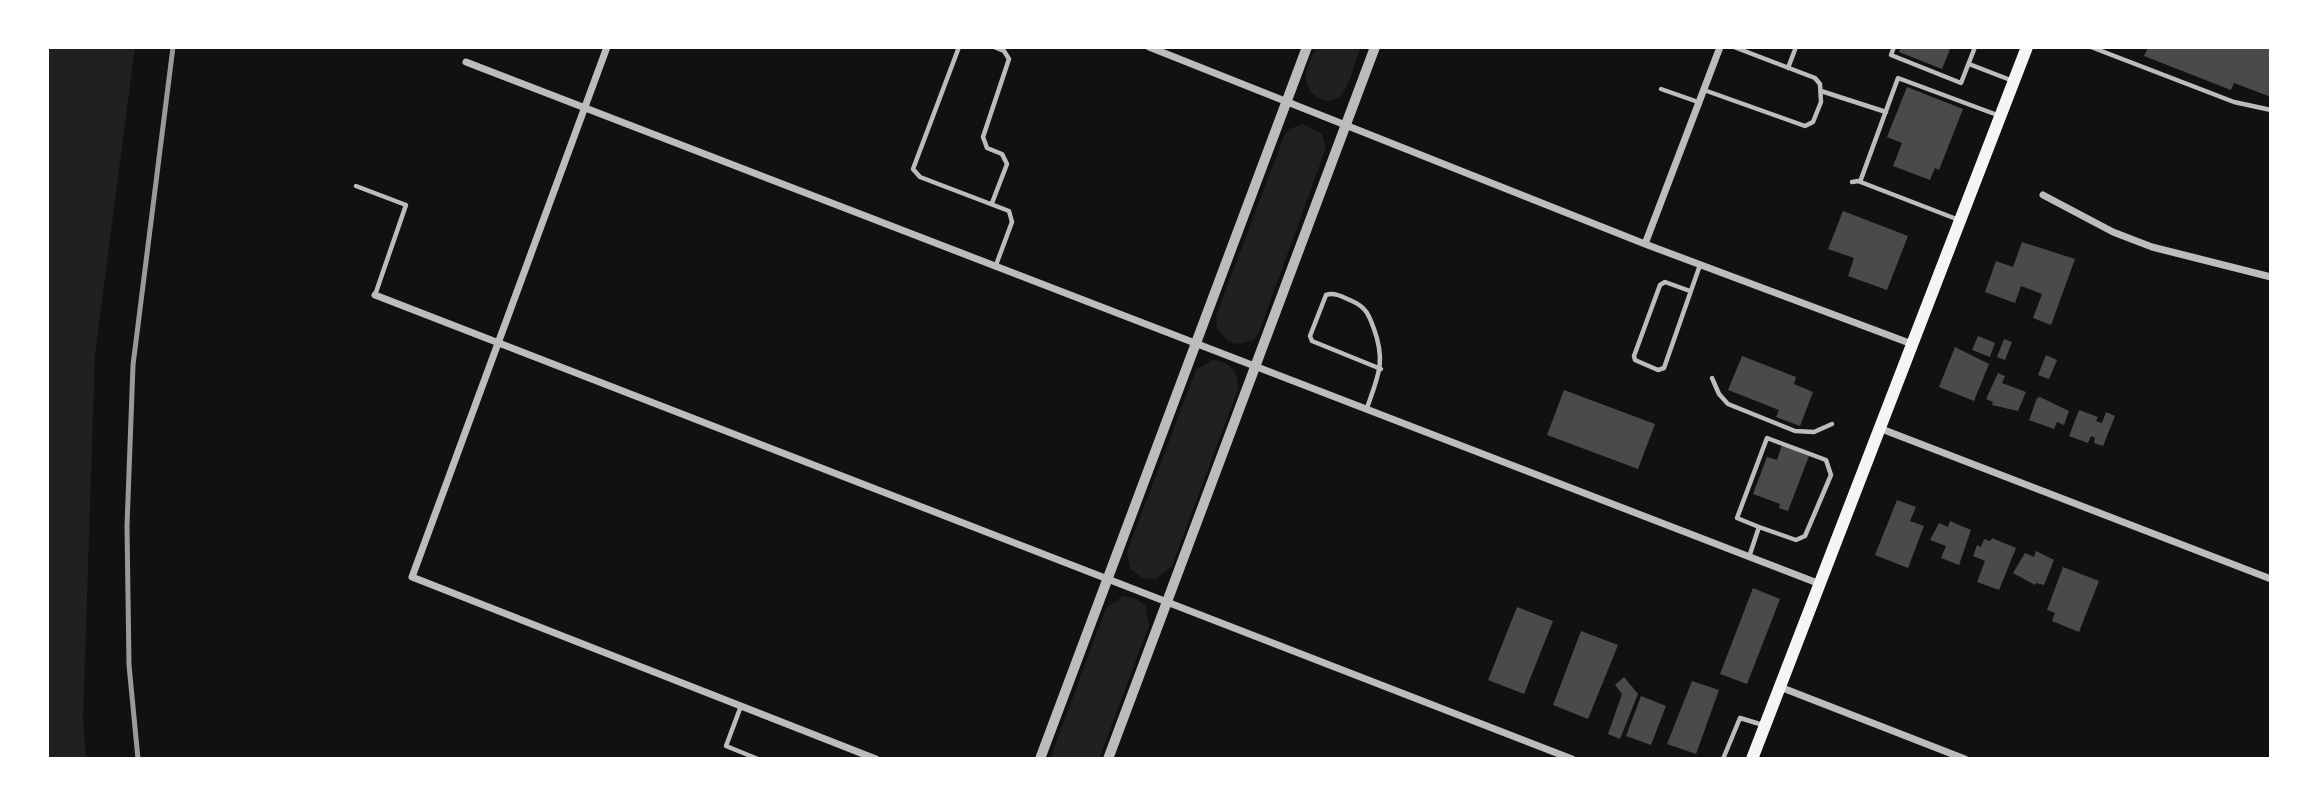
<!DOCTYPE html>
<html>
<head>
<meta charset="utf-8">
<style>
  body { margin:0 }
  #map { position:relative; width:2318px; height:806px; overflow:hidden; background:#111; font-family:Commissioner,sans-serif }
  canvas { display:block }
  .frame { position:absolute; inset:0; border:49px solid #fff; pointer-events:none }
</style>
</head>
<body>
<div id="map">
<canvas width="2318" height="806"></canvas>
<div class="frame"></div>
</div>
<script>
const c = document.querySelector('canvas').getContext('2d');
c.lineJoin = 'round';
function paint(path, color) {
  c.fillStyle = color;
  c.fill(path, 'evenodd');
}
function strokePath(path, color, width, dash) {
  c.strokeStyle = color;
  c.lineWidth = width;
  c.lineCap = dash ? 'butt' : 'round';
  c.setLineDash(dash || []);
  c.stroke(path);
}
paint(new Path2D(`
  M47,47h88l-40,307 -12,366 3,39h-39z
  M1316,47h45c-6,14 -10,35 -19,47 -13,15 -35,2 -36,-15 -1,-10 6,-22 10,-32z
  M1303,124l19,10 4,14 -67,184 -5,8 -17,4 -9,-3 -11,-12 -1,-13 68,-180 5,-7z
  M1212,360c18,1 27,12 26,29l-66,177 -16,13 -14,-1 -12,-10 -3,-16 69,-182z
  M1123,596l12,2 10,7 4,20 -50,134h-49l56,-151z`), '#202020');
paint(new Path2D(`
  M1901,47h50l-9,22 -43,-17z
  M2148,47h123v50l-37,-14 -3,7 -87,-34z
  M1907,87l56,22 -24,61 -4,-2 -5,12 -37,-14 9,-23 -15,-6z
  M1843,211l65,25 -21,54 -39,-14 6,-18 -26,-9z
  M2022,242l53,17 -24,66 -18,-7 9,-24 -21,-8 -6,17 -30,-11 11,-31 17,6z
  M1978,336l17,7 -5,14 -18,-7z
  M2004,339l8,3 -7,18 -8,-3z
  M1955,347l34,17 -15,37 -35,-14z
  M2046,355l11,5 -8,19 -11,-4z
  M1742,356l54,21 -2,7 19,8 -13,34 -24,-9 3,-7 -51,-20z
  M1998,373l7,3 -3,7 24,9 -8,19 -26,-6 1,-3 -7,-3z
  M1564,390l91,34 -17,45 -91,-34z
  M2040,397l29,14 -5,14 -7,-3 -3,7 -25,-9 8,-22z
  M2079,410l19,7 -2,4 6,2 4,-11 9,4 -12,30 -9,-3 1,-5 -4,-2 -3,7 -19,-7z
  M1782,445l27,11 -21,55 -9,-3 1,-4 -27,-10 14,-37 10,3z
  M1897,500l19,7 -6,14 14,5 -16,42 -33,-13z
  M1950,521l21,9 -12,35 -18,-7 5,-12 -16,-6 9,-17 9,4z
  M1992,538l24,10 -17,42 -22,-8 8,-21 -12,-5 4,-11 4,2 3,-8 6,2z
  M2036,551l18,9 -10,25 -8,-2 -1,2 -22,-12 12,-20 9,4z
  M2063,567l36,14 -20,51 -27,-11 3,-8 -8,-3z
  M1753,588l27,11 -33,85 -27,-10z
  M1517,607l36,14 -29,73 -36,-14z
  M1581,631l37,14 -30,74 -35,-14z
  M1624,677l14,17 -18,45 -12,-5 14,-40 -7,-9z
  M1692,681l27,9 -23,64 -29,-10z
  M1641,696l25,10 -15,39 -25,-9z`), '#4a4a4a');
strokePath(new Path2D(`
  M959,47l-46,122 7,8 89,34 3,11 -16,43
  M1894,47l-3,8 70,28 14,-36
  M2091,47l143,55 37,8
  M1969,64l44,17
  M1788,68l8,-21
  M1661,89l37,13
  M1704,90l101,36 8,-4 8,-20 -1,-18 -5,-6 -81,-31
  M1821,91l65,21
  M1852,182l6,-1 101,39
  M1860,182l38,-104 102,38
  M356,186l50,19 -31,90
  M992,203l15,-39 -5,-10 -15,-6 -4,-11 26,-78 -5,-8 -10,-4
  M1690,291l-25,-9 -5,3 -26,71 1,4 23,10 6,-2 36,-103
  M1712,378l7,16 9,10 67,27 19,1 18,-8
  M1367,408c11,-32 19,-46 7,-79 -5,-14 -8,-22 -22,-28 -9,-4 -17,-9 -26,-6l-16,41 2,5 69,28
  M1749,557l10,-30 37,13 9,-4 26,-61 -5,-15 -59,-22 -30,80 22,9
  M741,706l-15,40 32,13
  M1723,759l17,-41 23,7`), '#bcbcbc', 4.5);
strokePath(new Path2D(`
  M607,47l-195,530 464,182
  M1149,47l496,197 267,100
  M466,62l1354,522
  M2043,195l70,37 39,15 119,30
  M1645,244l75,-197
  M375,295l1197,464
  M1879,428l392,151
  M1780,687l185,72`), '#bcbcbc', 7);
strokePath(new Path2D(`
  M1040,759l267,-712
  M1108,759l267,-712`), '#bcbcbc', 10);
strokePath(new Path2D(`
  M1752,759l275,-712`), '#f5f5f5', 12);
strokePath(new Path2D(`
  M138,759l-9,-94 -2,-139 6,-161 40,-318`), '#9a9a9a', 5);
</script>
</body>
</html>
